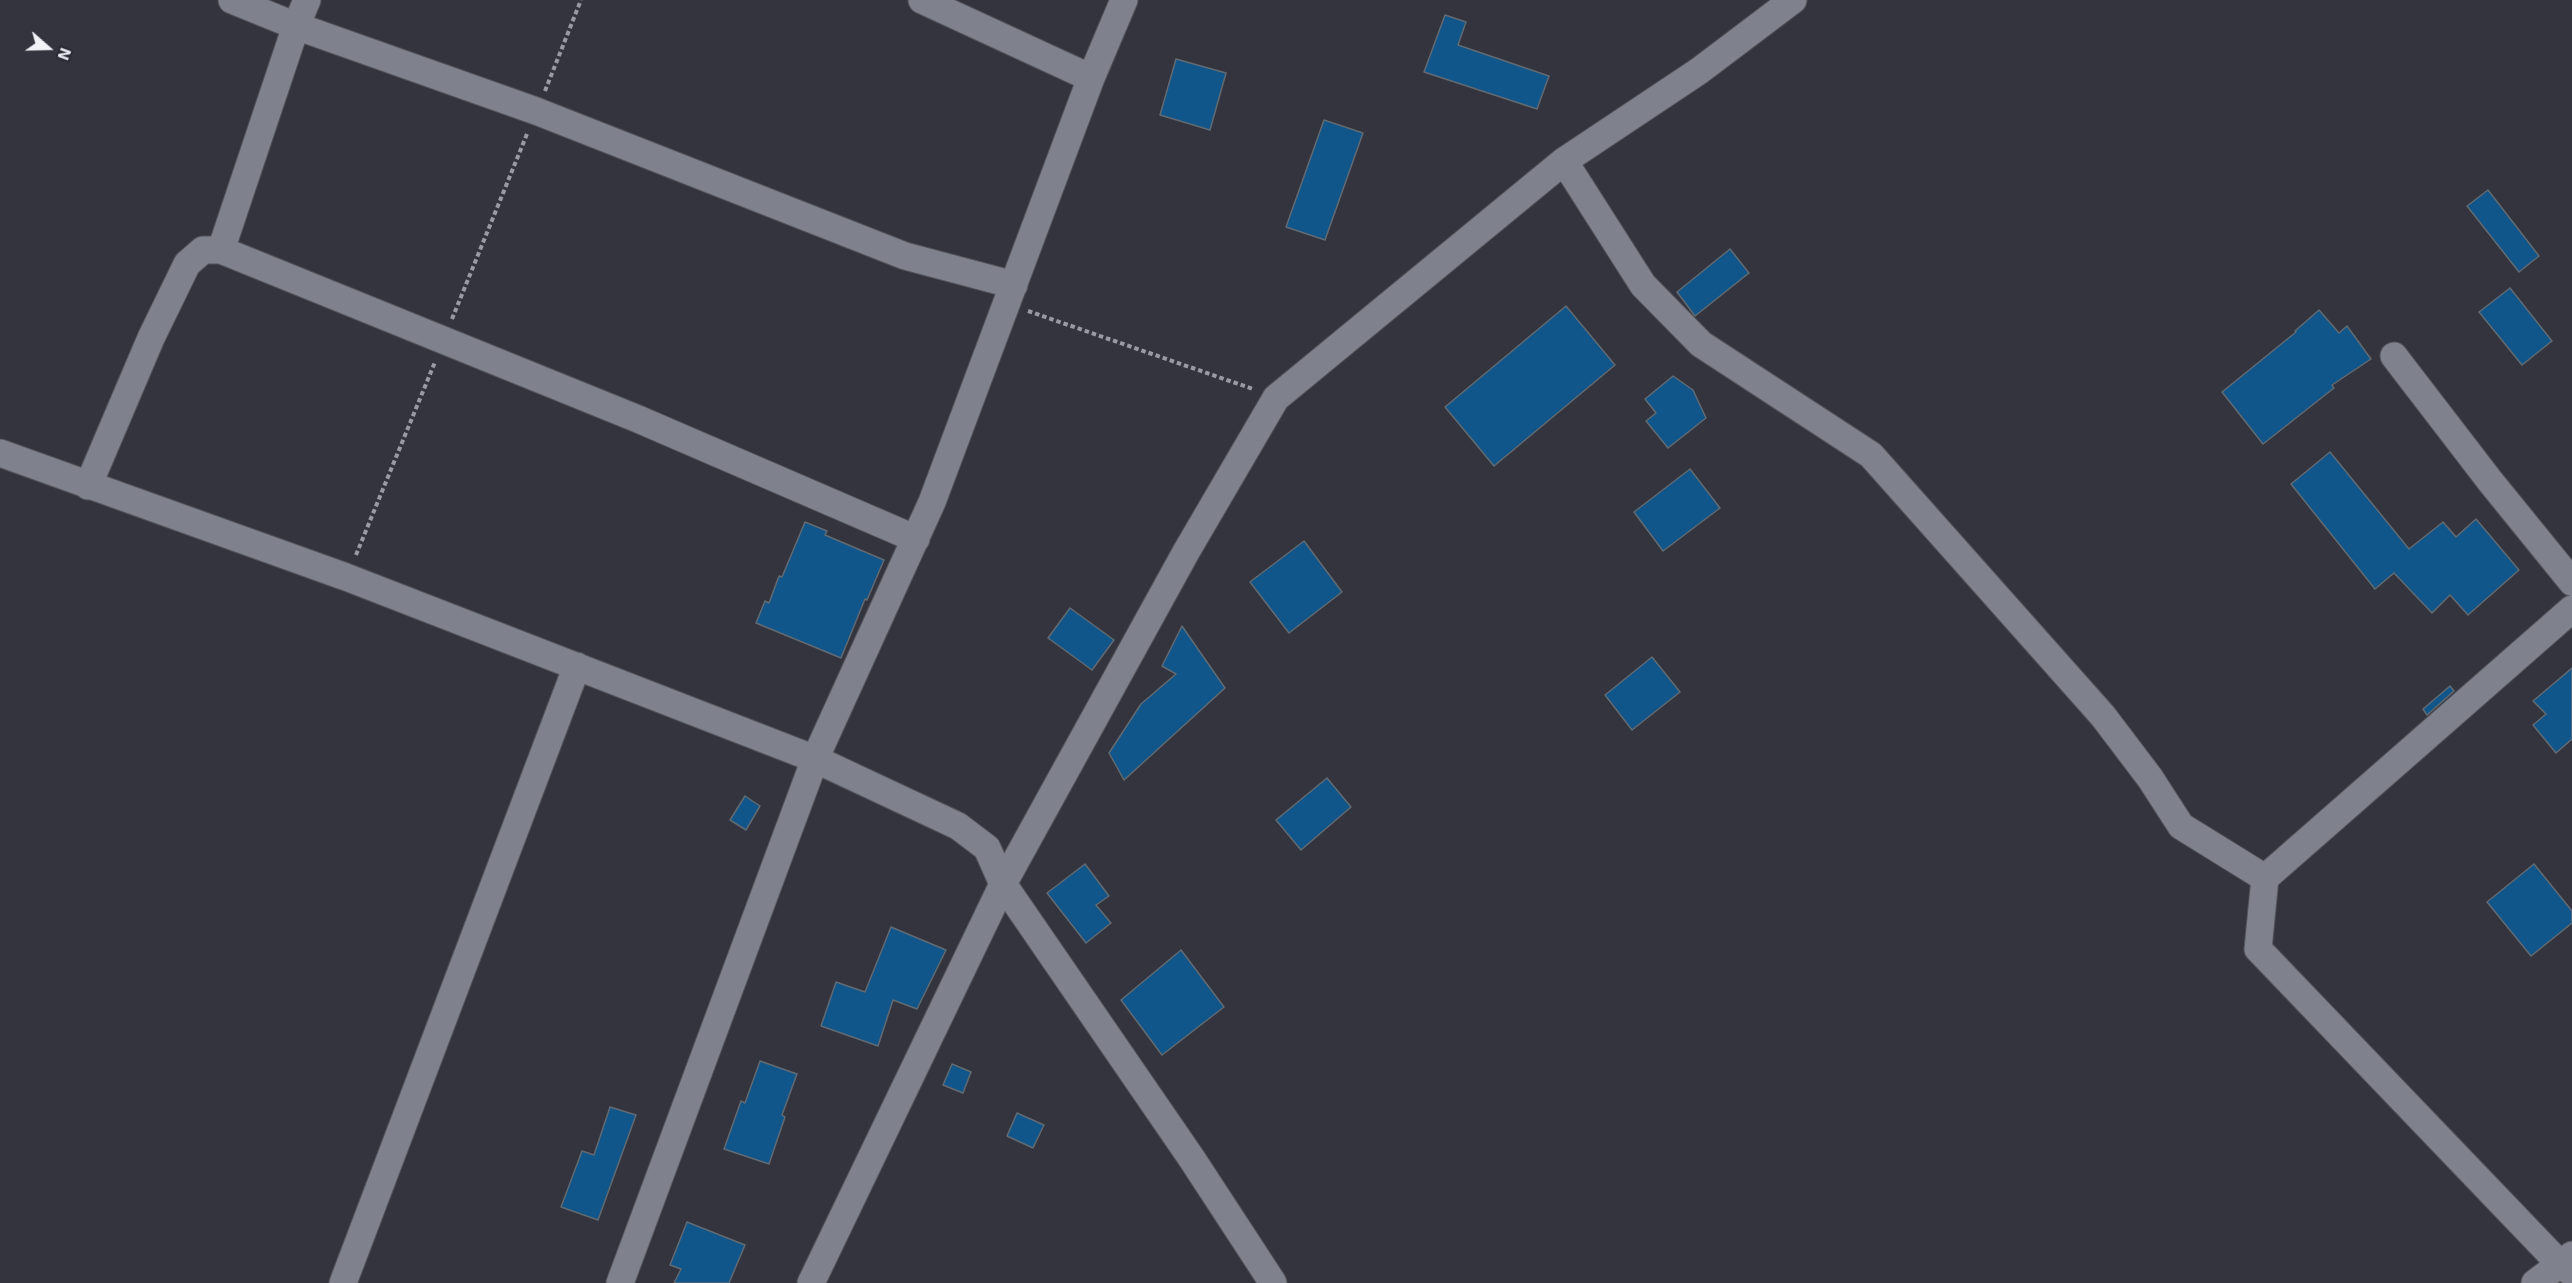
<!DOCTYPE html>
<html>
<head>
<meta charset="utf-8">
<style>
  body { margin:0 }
  #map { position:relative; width:2572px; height:1283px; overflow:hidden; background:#33343e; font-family:"Exo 2",sans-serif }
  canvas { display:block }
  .north { position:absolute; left:18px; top:18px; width:60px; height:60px; -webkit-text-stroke:4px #292a33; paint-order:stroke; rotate:110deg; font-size:16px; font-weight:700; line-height:24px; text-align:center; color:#f1f2f8 }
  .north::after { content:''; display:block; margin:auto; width:21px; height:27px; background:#f1f2f8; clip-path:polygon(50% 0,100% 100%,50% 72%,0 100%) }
</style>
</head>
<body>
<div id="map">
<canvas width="2572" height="1283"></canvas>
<div class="north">N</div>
</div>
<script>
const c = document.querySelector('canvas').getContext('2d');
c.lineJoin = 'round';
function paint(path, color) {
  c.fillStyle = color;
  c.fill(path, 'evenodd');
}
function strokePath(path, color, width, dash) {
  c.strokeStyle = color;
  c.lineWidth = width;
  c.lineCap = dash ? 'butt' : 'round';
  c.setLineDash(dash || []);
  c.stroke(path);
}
const building = new Path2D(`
  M1445,15l21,7 -8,23 91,31 -12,33 -113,-37z
  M1176,59l50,14 -16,57 -50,-15z
  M1324,120l39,13 -38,107 -39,-13z
  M2488,190l51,66 -20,16 -52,-66z
  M1730,249l19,24 -54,43 -18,-24z
  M2510,288l42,53 -30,24 -43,-53z
  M1566,306l49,59 -121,101 -49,-59z
  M2319,310l20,23 8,-7 24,33 -39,26 2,3 -71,56 -41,-52 74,-60 -1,-1z
  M1673,376l20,14 13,28 -38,30 -22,-27 10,-8 -11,-14z
  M2330,452l79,97 34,-27 13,15 20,-18 43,51 -51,45 -18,-20 -18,18 -38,-40 -19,16 -84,-105z
  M1690,469l30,39 -57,43 -29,-39z
  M805,522l22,9 -2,4 59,25 -17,40 -2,-1 -24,59 -85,-35 9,-22 4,2 10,-27 3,1z
  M1304,541l38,51 -53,41 -39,-51z
  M1070,608l44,32 -22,30 -44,-32z
  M1182,626l43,62 -101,92 -15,-27 32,-49 35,-30 -14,-8z
  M1652,657l28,35 -48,38 -27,-35z
  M2572,668v71l-16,14 -23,-28 13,-11 -13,-13z
  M2450,686l4,5 -27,24 -4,-6z
  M1327,778l24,29 -50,43 -25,-30z
  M745,796l15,10 -14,24 -16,-10z
  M1085,864l24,32 -13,9 15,18 -25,20 -39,-50z
  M2534,864l38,47v12l-41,33 -44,-54z
  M891,927l55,23 -29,59 -24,-9 -15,46 -57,-20 15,-44 29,10z
  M1181,950l43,57 -62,48 -41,-55z
  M760,1061l37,13 -15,41 3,2 -16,47 -45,-15 17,-48 4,2z
  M952,1064l19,8 -8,21 -20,-8z
  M610,1107l26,8 -38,105 -37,-13 21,-56 12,4z
  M1017,1113l27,12 -11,23 -26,-12z
  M687,1222l58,23 -16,38h-55l7,-14 -11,-4z`);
paint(building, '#10568a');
strokePath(building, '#626a72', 1.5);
const street = new Path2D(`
  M232,0l64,26 240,85 369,145 109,29
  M922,0l169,78
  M1564,161l79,124 58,59 170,111 232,261 47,62 31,48 84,52
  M221,250l75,-224 11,-26
  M2394,356l96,125 82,101
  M0,453l346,124 469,182 143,67 29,22 16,36 189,275 81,124
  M88,486l63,-148 36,-74 16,-14h18l417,169 278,120
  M2572,609l-307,269 -7,71 302,315 12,9
  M343,1283l234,-617
  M620,1283l195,-524 117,-257 159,-424 33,-78
  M811,1283l192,-399 183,-332 90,-154 288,-237 135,-90 94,-71
  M2535,1283l37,-28`);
strokePath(street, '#53545b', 29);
strokePath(new Path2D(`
  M545,91l36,-91
  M1028,311l225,78
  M452,319l75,-185
  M356,555l79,-193`), '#999aa2', 4, [4.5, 3]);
strokePath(street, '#7f818c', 27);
</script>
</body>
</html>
